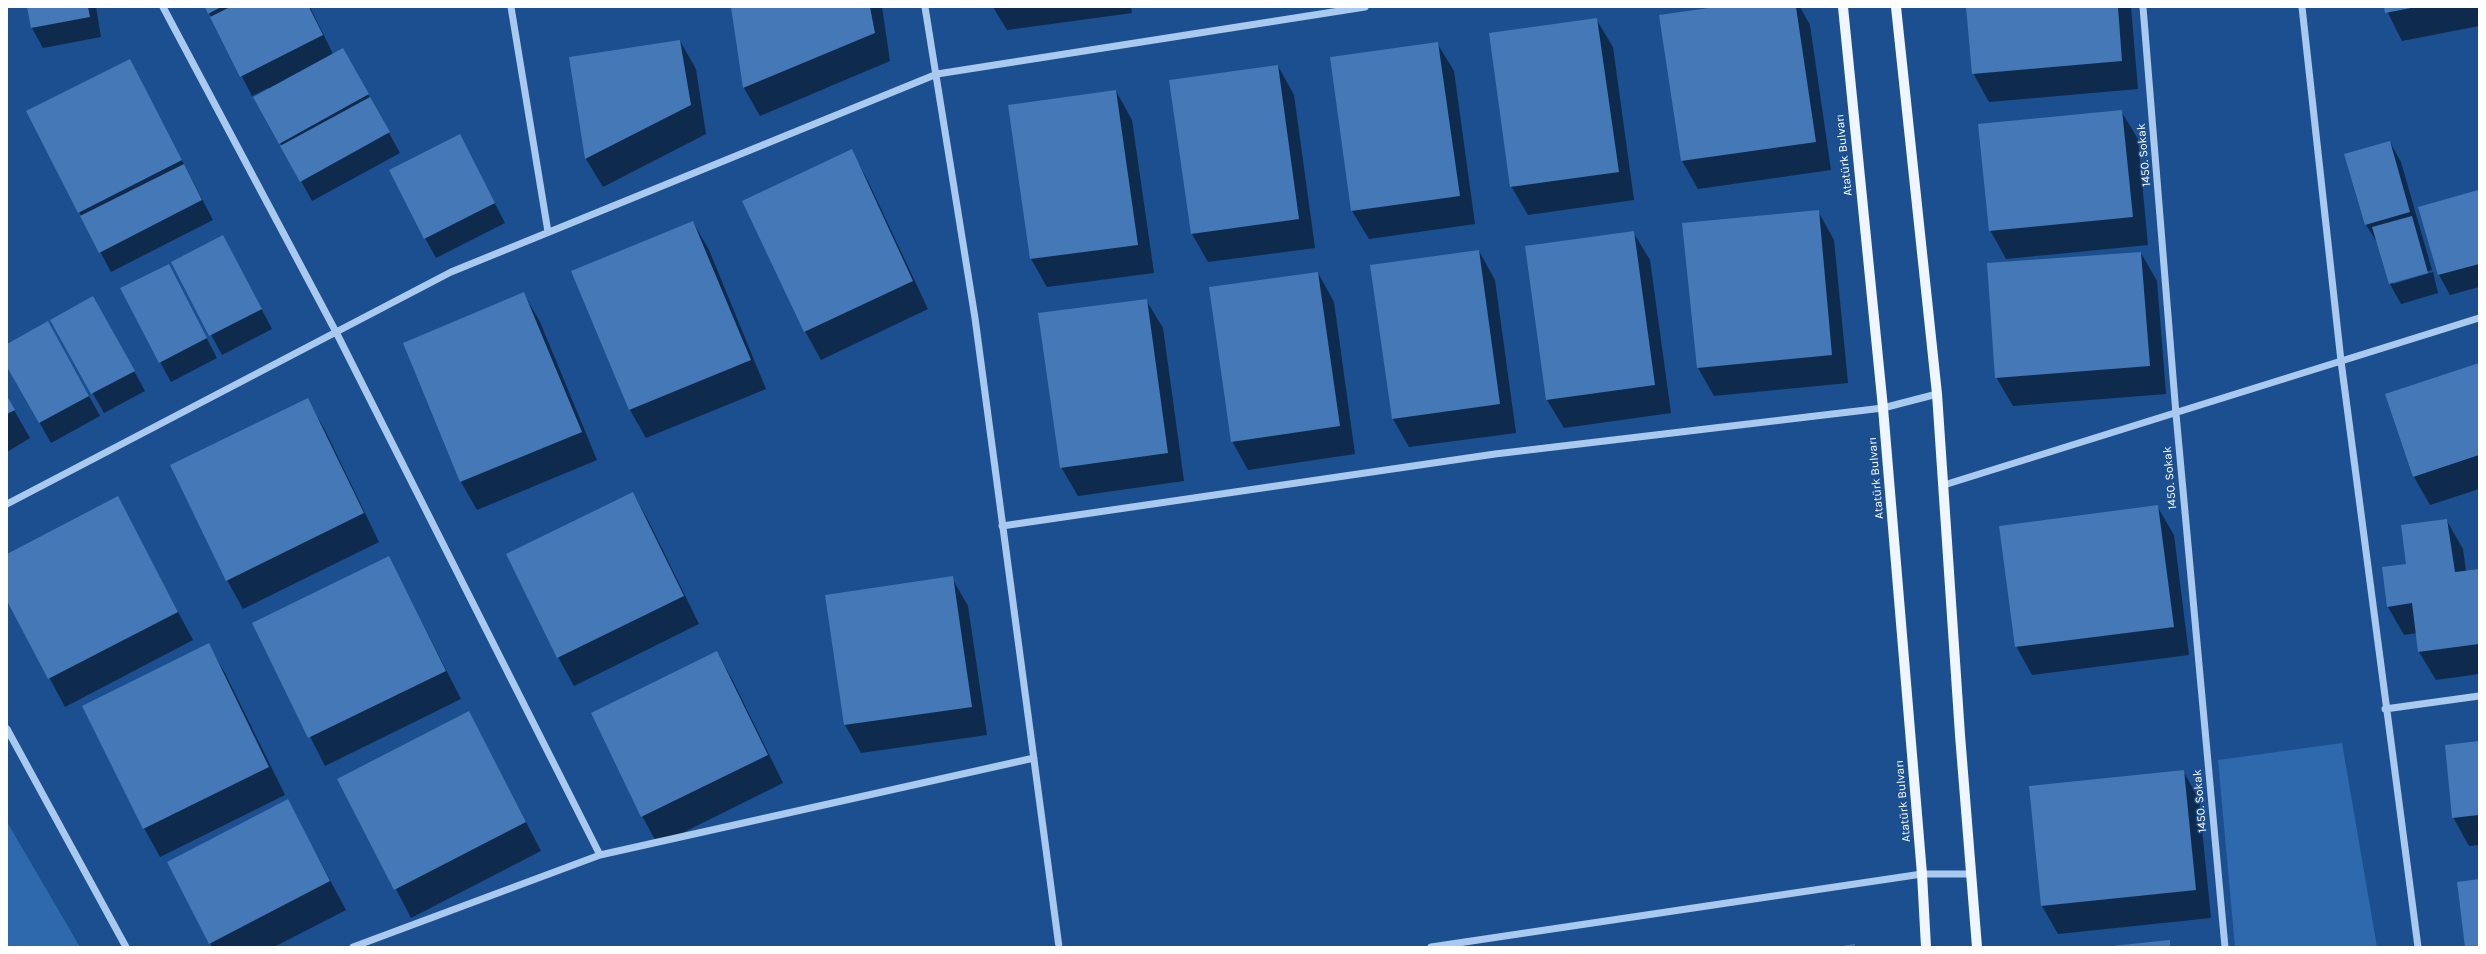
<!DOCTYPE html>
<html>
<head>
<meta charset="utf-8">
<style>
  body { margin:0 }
  #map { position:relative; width:2486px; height:954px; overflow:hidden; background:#1b4f8f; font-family:Karla,sans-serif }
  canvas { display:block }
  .frame { position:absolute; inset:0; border:8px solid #fff; pointer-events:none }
</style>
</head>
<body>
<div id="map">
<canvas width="2486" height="954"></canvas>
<div class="frame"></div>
</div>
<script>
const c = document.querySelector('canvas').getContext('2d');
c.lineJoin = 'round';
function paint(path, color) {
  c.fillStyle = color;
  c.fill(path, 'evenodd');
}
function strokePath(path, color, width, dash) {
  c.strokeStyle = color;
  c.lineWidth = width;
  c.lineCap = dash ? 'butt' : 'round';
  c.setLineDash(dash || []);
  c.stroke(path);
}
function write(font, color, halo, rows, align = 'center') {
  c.font = font + ' Karla,sans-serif';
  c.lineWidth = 3;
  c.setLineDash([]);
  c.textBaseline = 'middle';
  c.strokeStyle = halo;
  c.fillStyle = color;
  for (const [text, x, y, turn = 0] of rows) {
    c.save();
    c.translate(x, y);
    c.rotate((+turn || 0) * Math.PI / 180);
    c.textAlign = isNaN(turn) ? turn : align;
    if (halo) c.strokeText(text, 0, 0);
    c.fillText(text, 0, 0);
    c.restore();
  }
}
paint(new Path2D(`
  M2342,743l35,204h-142l-17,-187z
  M7,822l73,125h-73z`), '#2e69ad');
paint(new Path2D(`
  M28,7h68l5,30 -58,11 -11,-20z
  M206,7h104l23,47 21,15 46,84 -88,48 -57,-104 14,-8 -1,-1 -16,8z
  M732,7h150l8,54 -130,55 -16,-28z
  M993,7h138l1,6 -125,17z
  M1723,7h77l10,18 21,145 -133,19 -16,-28 -22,-145z
  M1967,7h164l7,82 -149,13 -16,-29z
  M2385,7h94v19l-77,15z
  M1596,19l17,28 21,153 -106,15 -17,-29z
  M680,41l16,28 10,65 -103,53 -17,-28 -15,-101z
  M1437,43l17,28 21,153 -106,15 -17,-28 -21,-154z
  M130,60l83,160 -102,52 -32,-60z
  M1278,66l16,29 21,153 -107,14 -16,-28 -22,-153z
  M1116,91l16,29 22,153 -107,14 -16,-28z
  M2121,111l17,28 10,106 -142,14 -16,-29z
  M460,136l45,87 -69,35 -11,-20z
  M2390,142l11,20 31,108 -39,12v2l40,-12 5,21 -37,11 -11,-20 -12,-40 -12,-19z
  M851,151l16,28 61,130 -107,51 -16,-29z
  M2477,191l2,96 -29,8 -11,-20 -20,-68z
  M1818,211l16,29 14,143 -134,13 -16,-28z
  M693,222l16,28 57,139 -120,49 -16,-28 -57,-138z
  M1633,232l17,28 21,153 -107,15 -17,-28 -21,-153z
  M223,236l49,93 -50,26 -50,-93z
  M1479,251l16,29 21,153 -107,14 -16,-28 -22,-153z
  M2141,253l16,28 9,113 -153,12 -17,-29z
  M1318,273l16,29 21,152 -107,16 -16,-29z
  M179,285l38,73 -46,24 -11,-20z
  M524,294l16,28 57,138 -120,50 -16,-28z
  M1146,300l17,28 21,153 -106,15 -17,-29z
  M104,317l41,74 -41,22 -53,-93z
  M59,342l41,74 -49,27 -44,-78v-20z
  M2479,365v124l-49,16 -16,-28 -28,-82z
  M7,398l23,40 -23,14z
  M307,400l17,28 55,114 -136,67 -16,-29z
  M633,493l16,29 50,102 -125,62 -16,-29z
  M117,497l76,143 -128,67 -58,-108v-44z
  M2157,506l17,29 15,120 -157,20 -16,-29z
  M2447,521l16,28 3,22 13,-1v104l-43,6 -17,-28 -2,-19 -13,2 -16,-28 20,-43z
  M389,558l72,141 -136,67 -72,-142z
  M952,578l16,28 19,129 -126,18 -16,-28 -19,-129z
  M208,645l17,28 60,122 -125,62 -16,-29z
  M717,652l16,29 50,102 -125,62 -16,-29z
  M469,712l72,139 -130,67 -72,-139z
  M2479,742v103l-10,1 -16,-29z
  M2183,771l16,28 12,119 -153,16 -16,-28 -12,-119z
  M287,800l59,110 -72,37h-62l-44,-85z`), '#0007');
paint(new Path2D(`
  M27,7h61l2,10 -59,11z
  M205,7h16l-13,7z
  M230,7h79l14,28 -83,42 -30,-60z
  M731,7h139l5,26 -132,55z
  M1716,7h80l20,135 -135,19 -22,-146z
  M1966,7h152l4,54 -150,13z
  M2384,7h27v1l-26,5z
  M1597,18l22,154 -109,15 -21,-154z
  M680,40l11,65 -106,54 -16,-102z
  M1438,42l22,154 -109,15 -21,-154z
  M343,48l26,46 -90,50 -26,-47z
  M130,59l52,101 -104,53 -52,-102z
  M1278,65l21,154 -108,15 -22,-154z
  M1116,90l22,155 -108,14 -22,-154z
  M370,97l20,35 -90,50 -20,-36z
  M2122,110l11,107 -144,14 -11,-107z
  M460,134l35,69 -71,36 -35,-69z
  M2390,141l20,71 -45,13 -21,-71z
  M852,149l61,132 -109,51 -62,-131z
  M184,164l18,36 -103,53 -19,-37z
  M2478,190l1,74 -41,11 -20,-68z
  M1819,210l13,145 -135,13 -15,-145z
  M2412,216l16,57 -39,11 -17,-57z
  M693,221l58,139 -122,50 -58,-139z
  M1634,231l21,154 -109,15 -21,-154z
  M223,235l39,74 -53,27 -38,-74z
  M1479,250l21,154 -108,15 -22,-154z
  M2141,252l9,114 -155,12 -8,-115z
  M169,264l38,74 -48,25 -39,-75z
  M1318,272l22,154 -109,16 -22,-155z
  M524,292l58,140 -122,50 -57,-139z
  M93,296l42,75 -44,23 -41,-74z
  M1147,299l21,154 -108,15 -22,-155z
  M48,321l41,75 -50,27 -32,-56v-23z
  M2479,363v92l-66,22 -28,-83z
  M7,396l8,14 -8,4z
  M308,398l56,115 -138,68 -56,-116z
  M633,492l51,104 -127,62 -51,-104z
  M118,496l60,116 -130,67 -41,-78v-47z
  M2158,505l16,122 -159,20 -16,-121z
  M2447,519l8,53 24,-3v75l-61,8 -6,-49 -25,4 -5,-40 24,-3 -5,-39z
  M389,556l57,115 -138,67 -56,-115z
  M953,576l19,131 -128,18 -19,-130z
  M209,643l60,124 -126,62 -61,-123z
  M717,651l51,104 -127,62 -50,-104z
  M469,711l57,111 -132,68 -57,-111z
  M2479,741v74l-27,3 -7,-73z
  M2184,770l12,120 -155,16 -12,-120z
  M288,799l42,82 -121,63 -42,-82z
  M2479,879v68h-14l-8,-65z
  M2170,940v7h-58v-1z
  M1855,944v3h-13v-1z`), '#4478b7');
strokePath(new Path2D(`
  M163,7l173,325 264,523
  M511,7l37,225
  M925,7l50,311 84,629
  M2143,7l33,407 49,533
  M2302,7l39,354 77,586
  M1944,485l535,-167
  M7,504l444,-232 486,-198 428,-67
  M1002,526l493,-72 388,-46 54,-14
  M2385,709l94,-13
  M7,729l119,218
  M353,947l247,-92 434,-97
  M1431,947l491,-73h50`), '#a9c9ee', 7);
strokePath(new Path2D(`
  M1843,7l40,401 39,466 4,73
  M1896,7l41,387 23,341 17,212`), '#f0f6ff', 10);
write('12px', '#fff', '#1b4f8f', [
  ["Atatürk Bulvarı",1844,155,-96],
  ["1450. Sokak",2144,155,-95],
  ["Atatürk Bulvarı",1876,478,-95],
  ["1450. Sokak",2170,478,-95],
  ["Atatürk Bulvarı",1903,801,-95],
  ["1450. Sokak",2200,801,-95]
]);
</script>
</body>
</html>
